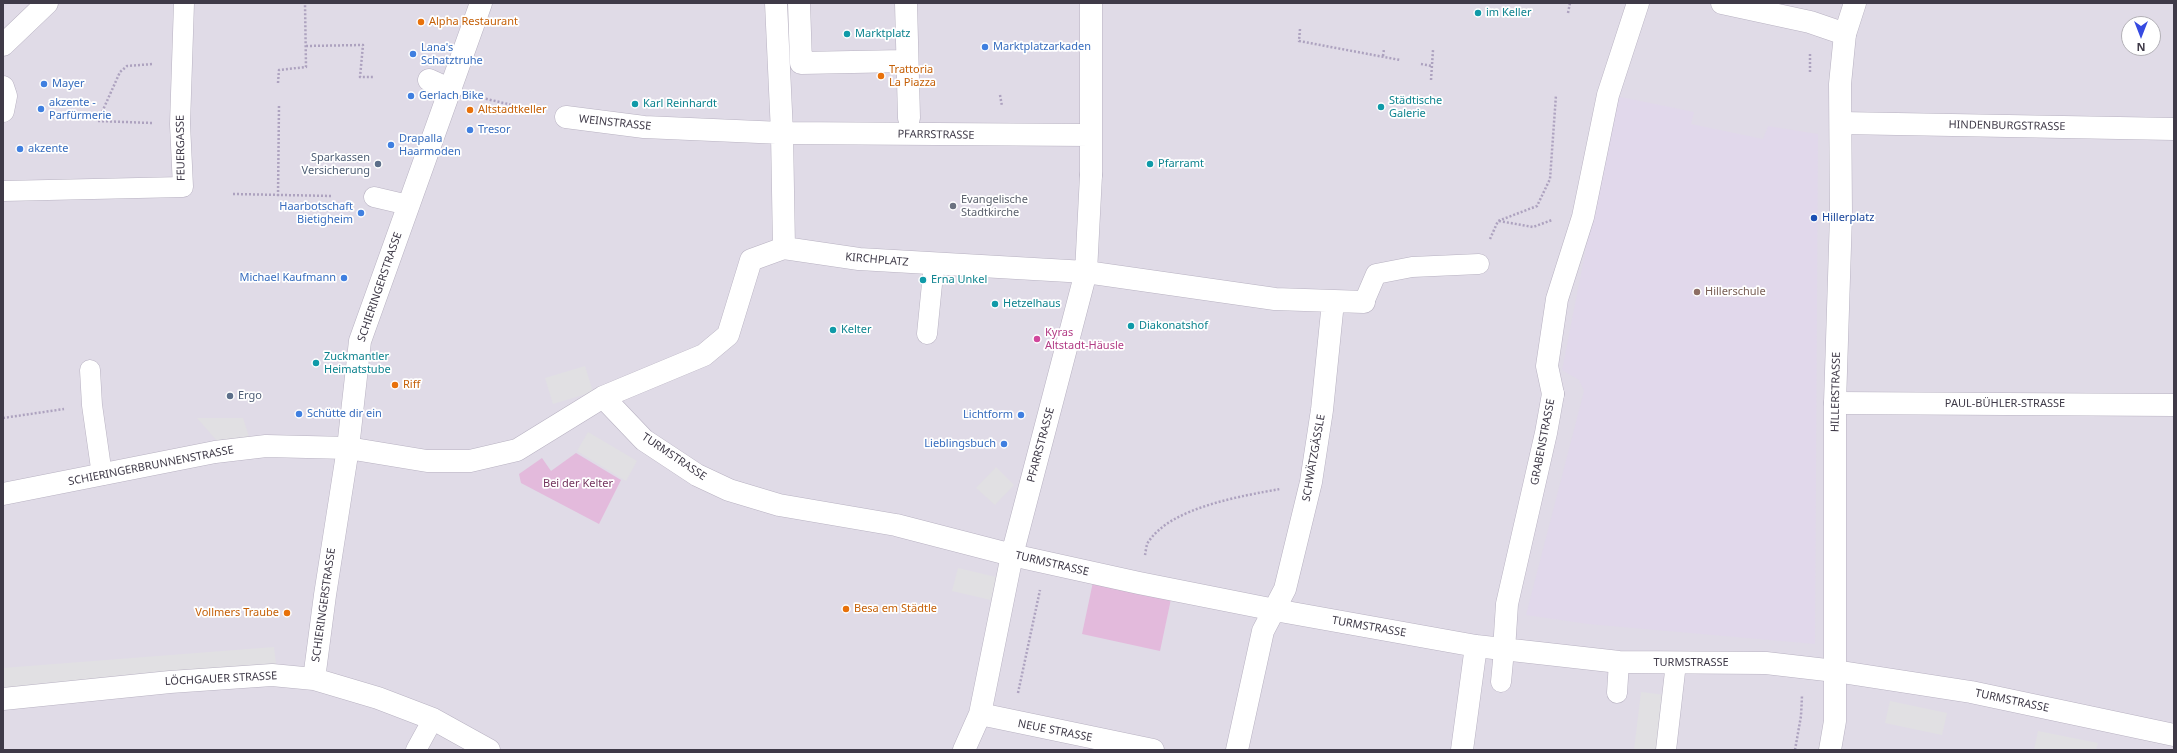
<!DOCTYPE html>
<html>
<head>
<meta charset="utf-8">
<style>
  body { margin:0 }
  #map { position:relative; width:2177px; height:753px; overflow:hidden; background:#efecf4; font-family:"Noto Sans",sans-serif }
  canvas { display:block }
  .frame { position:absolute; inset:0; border:4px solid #3f3a48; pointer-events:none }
  .north { position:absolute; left:2121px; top:16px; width:40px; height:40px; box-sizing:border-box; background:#fff; border:1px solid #b2b0b6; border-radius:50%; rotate:180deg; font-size:11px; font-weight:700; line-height:16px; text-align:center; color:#3f3a48 }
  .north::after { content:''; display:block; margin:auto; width:14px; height:18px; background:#364ae1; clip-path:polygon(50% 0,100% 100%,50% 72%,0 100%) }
</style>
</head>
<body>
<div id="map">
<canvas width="2177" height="753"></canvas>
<div class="frame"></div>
<div class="north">N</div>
</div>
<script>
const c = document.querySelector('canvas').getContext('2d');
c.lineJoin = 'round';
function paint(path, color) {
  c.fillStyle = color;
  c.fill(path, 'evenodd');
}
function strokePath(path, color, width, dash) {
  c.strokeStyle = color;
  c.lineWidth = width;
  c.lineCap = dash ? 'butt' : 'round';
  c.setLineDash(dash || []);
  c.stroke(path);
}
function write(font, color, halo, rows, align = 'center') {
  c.font = font + ' "Noto Sans",sans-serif';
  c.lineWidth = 3.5;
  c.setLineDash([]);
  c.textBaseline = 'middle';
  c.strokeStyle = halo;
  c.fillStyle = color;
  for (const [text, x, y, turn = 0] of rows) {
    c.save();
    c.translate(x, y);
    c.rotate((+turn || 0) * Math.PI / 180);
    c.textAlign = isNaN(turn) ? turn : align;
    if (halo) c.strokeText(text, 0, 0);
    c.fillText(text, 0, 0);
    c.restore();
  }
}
paint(new Path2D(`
  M3,3h2171v747h-2171zM2129,24h24v24h-24z`), '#e0dbe7');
paint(new Path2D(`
  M1616,96l78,16 -3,12 72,15 5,-13 50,8 -3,510 -227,-20 -62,-9 58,-224 -5,-11 -17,-10z`), '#e1d8eb');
paint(new Path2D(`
  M576,453l45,27 -22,44 -78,-41 -2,-9 23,-16 9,13z
  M1093,582l78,17 -11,52 -78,-17z`), '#e3badc');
paint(new Path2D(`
  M585,366l8,26 -40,12 -8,-26z
  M197,418h46l8,25 -34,-2z
  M588,432l49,29 -11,20 -49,-30z
  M996,467l18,18 -19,20 -19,-17z
  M958,568l38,9 -5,23 -39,-9z
  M274,647l2,17 -161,12 -112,13v-21z
  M1641,692l24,3 -6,55h-25z
  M1890,701l57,12 -5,22 -57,-12z
  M2038,731l60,12 -2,7h-62z`), '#e1e0e3');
const service = new Path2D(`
  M3,191l180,-4 -3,-63 4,-121
  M374,197l34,8
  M1364,302l12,-28 36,-7 67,-3
  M927,334l7,-70
  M90,370l2,35 10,70
  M1501,682l3,-32
  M1617,693l2,-31
  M416,750l17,-31
  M1666,750l10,-87`);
const pedestrian = new Path2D(`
  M776,3l6,130 308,2
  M799,3l2,60 103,-2
  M906,3l3,115
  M1722,3l88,19 35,12
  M3,45l44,-42
  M429,80l22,10
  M3,87l3,9 -3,15
  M1091,175v-172
  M1553,394l-6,-28 10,-67 26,-82 25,-122 30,-92
  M348,448l12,-107 121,-338`);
const minor = new Path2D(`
  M566,117l78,10 138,6 2,115
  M1841,123l333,6
  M603,397l41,43 53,35 32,15 50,15 117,20 116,30 127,28 136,27 201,36 143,16 147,1 69,8 136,21 203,43
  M1835,403l339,2
  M3,494l212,-42 51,-6 82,2 79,13h43l47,-11 86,-53 101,-42 24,-20 23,-75 33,-12 75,11 227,13 189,27 89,3
  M1504,650l3,-46 39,-171 7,-39
  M314,679l11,-84 23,-147
  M3,699l167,-17 102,-7 42,4 64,19 55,21 56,31
  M980,714l173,36
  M964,750l16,-36 32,-159 74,-283 5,-97
  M1237,750l26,-119 22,-42 26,-107 11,-72 11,-108
  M1462,750l14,-104`);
const tertiary = new Path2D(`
  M1830,750l5,-29v-318l6,-188 -1,-131 5,-50 10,-31`);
strokePath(service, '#b8b2c2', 21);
strokePath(pedestrian, '#b8b2c2', 23);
strokePath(minor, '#b8b2c2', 23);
strokePath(tertiary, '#b8b2c2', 23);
strokePath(new Path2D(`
  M1568,13l2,-10
  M1300,29l-1,12 101,19
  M306,46l57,-1 -3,32h14
  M1383,56l1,-7
  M1421,64l11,2
  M1810,72v-19
  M1431,80l2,-30
  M278,83l1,-13 27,-3 -1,-64
  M1000,95l2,11
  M478,97l60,14
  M152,123l-54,-2 22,-49 7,-6 26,-2
  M233,194l99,2
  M278,196l1,-91
  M1499,221l34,6 19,-7
  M1490,239l8,-18 39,-15 13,-27 6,-84
  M3,418l61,-9
  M1145,555c1,-4 1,-11 4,-14 23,-34 93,-45 131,-52
  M1018,693l22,-103
  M1795,750l6,-34 1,-20`), '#ada2bf', 2.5, [2, 2]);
strokePath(service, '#fff', 20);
strokePath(pedestrian, '#fff', 22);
strokePath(minor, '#fff', 22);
strokePath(tertiary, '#fff', 22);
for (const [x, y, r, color] of [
  [1478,13,4,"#0f9aa8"],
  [421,22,4,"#e8710a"],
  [847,34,4,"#0f9aa8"],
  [985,47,4,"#3f7fe0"],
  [413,54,4,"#3f7fe0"],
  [881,76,4,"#e8710a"],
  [44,84,4,"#3f7fe0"],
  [411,96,4,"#3f7fe0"],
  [635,104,4,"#0f9aa8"],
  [1381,107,4,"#0f9aa8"],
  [41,109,4,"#3f7fe0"],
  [470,110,4,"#e8710a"],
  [470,130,4,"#3f7fe0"],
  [391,145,4,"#3f7fe0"],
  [20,149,4,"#3f7fe0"],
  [378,164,4,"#5c6f8a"],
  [1150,164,4,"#0f9aa8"],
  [953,206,4,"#6b7280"],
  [361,213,4,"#3f7fe0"],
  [1814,218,4,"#1a4fb4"],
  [344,278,4,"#3f7fe0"],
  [923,280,4,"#0f9aa8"],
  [1697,292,4,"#8d6e63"],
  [995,304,4,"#0f9aa8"],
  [1131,326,4,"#0f9aa8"],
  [833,330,4,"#0f9aa8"],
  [1037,339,4,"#d1479c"],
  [316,363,4,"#0f9aa8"],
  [395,385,4,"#e8710a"],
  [230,396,4,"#5c6f8a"],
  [299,414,4,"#3f7fe0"],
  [1021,415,4,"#3f7fe0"],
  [1004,444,4,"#3f7fe0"],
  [846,609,4,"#e8710a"],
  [287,613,4,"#e8710a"]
]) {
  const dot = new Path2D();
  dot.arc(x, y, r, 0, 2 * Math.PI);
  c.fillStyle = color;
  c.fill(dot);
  strokePath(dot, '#fff', 1.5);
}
write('11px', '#0d838f', '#fff', [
  ["im Keller",1486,13],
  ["Marktplatz",855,34],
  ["Städtische",1389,101],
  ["Galerie",1389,114],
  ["Karl Reinhardt",643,104],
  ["Pfarramt",1158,164],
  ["Erna Unkel",931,280],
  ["Hetzelhaus",1003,304],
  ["Diakonatshof",1139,326],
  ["Kelter",841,330],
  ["Zuckmantler",324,357],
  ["Heimatstube",324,370]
], 'left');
write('11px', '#c56008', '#fff', [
  ["Alpha Restaurant",429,22],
  ["Trattoria",889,70],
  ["La Piazza",889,83],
  ["Altstadtkeller",478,110],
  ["Riff",403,385],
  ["Besa em Städtle",854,609],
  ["Vollmers Traube",279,613,"right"]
], 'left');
write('11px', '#366cbe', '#fff', [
  ["Marktplatzarkaden",993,47],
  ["Lana's",421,48],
  ["Schatztruhe",421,61],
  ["Mayer",52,84],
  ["Gerlach Bike",419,96],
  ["akzente -",49,103],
  ["Parfürmerie",49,116],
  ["Tresor",478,130],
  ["Drapalla",399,139],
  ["Haarmoden",399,152],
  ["akzente",28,149],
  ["Haarbotschaft",353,207,"right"],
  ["Bietigheim",353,220,"right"],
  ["Michael Kaufmann",336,278,"right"],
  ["Schütte dir ein",307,414],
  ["Lichtform",1013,415,"right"],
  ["Lieblingsbuch",996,444,"right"]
], 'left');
write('11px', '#3f3a48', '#fff', [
  ["WEINSTRASSE",615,123,6],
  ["HINDENBURGSTRASSE",2007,126,1],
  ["PFARRSTRASSE",936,135,1],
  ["FEUERGASSE",181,148,-91],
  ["KIRCHPLATZ",877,260,5],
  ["SCHIERINGERSTRASSE",380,287,-71],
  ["HILLERSTRASSE",1836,392,-89],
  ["PAUL-BÜHLER-STRASSE",2005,404],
  ["GRABENSTRASSE",1543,442,-79],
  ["PFARRSTRASSE",1041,445,-75],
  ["TURMSTRASSE",674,457,34],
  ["SCHWÄTZGÄSSLE",1314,458,-80],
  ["SCHIERINGERBRUNNENSTRASSE",151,466,-11],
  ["TURMSTRASSE",1052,564,13],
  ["SCHIERINGERSTRASSE",324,605,-82],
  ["TURMSTRASSE",1369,627,10],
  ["TURMSTRASSE",1691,663],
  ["LÖCHGAUER STRASSE",221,679,-3],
  ["TURMSTRASSE",2012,701,12],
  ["NEUE STRASSE",1055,731,11]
]);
write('11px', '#4e5e75', '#fff', [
  ["Sparkassen",370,158],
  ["Versicherung",370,171],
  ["Ergo",238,396,"left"]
], 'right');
write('11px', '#5b616d', '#fff', [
  ["Evangelische",961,200],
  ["Stadtkirche",961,213]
], 'left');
write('11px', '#164399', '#fff', [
  ["Hillerplatz",1822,218]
], 'left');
write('11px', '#785e54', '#fff', [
  ["Hillerschule",1705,292]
], 'left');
write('11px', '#b23c85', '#fff', [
  ["Kyras",1045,333],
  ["Altstadt-Häusle",1045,346]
], 'left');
write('11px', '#73345d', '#fff', [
  ["Bei der Kelter",578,484]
]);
</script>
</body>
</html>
